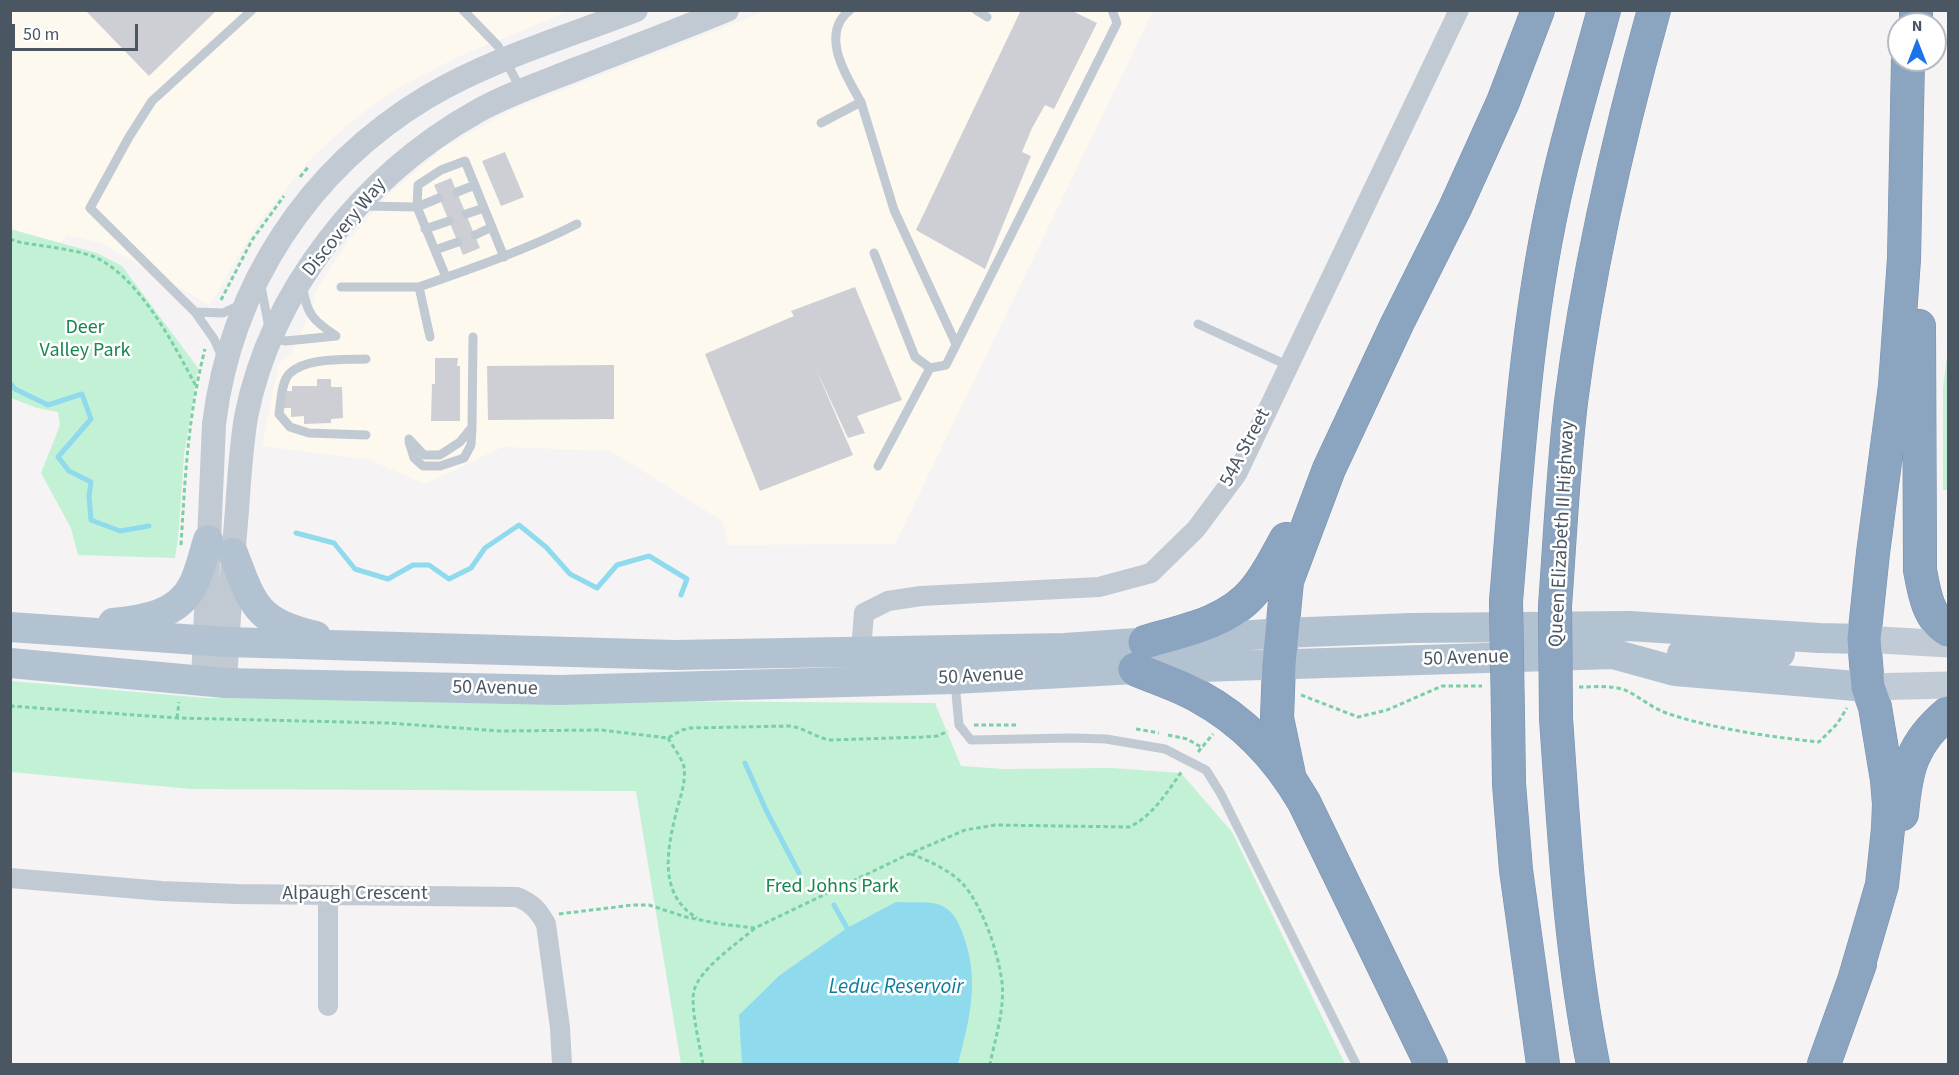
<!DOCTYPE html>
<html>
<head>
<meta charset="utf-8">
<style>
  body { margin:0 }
  #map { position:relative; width:1959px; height:1075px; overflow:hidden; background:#f5f3f3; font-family:"Source Sans 3",sans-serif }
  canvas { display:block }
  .frame { position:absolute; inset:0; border:12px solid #4a5661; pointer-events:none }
  .north { position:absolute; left:1887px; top:12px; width:60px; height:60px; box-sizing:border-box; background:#fff; border:2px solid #b7bbc0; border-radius:50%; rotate:0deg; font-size:16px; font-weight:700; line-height:24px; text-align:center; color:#4a5661 }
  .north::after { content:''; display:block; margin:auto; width:21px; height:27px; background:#1a73e8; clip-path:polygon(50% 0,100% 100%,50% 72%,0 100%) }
  .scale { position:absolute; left:12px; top:24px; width:126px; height:27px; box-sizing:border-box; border:3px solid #4a5661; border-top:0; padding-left:8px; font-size:18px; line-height:21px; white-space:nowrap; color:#4a5661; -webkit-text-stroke:4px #fff; paint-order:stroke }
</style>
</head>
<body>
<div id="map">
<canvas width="1959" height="1075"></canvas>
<div class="frame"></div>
<div class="north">N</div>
<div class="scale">50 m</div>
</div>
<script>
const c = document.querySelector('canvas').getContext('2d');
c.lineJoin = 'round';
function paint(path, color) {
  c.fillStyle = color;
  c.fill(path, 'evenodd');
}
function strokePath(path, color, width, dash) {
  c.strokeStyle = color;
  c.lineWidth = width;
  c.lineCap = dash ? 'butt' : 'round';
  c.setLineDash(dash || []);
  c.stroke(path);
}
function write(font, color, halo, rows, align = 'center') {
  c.font = font + ' "Source Sans 3",sans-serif';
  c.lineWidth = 5;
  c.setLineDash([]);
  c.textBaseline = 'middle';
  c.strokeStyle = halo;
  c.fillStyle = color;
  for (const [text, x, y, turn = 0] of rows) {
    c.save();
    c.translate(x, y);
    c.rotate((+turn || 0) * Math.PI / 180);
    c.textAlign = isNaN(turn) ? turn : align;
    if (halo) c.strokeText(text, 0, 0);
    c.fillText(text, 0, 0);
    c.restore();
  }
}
paint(new Path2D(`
  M11,11h558l-111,46 -60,31 -50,36 -40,38 -52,63 -46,80 -109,-62 -34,-8 -7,8 -49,-14z
  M766,11h387l-258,533 -166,1 -7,-24 -111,-70 -109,-4 -77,37 -55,-24 -108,-14 17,-83 13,-10 23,-53v-8l33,-51 41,-47 54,-46 69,-38z`), '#fdf9ef');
paint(new Path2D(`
  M10,229l87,24 25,13 76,102 -14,87 -6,84 -3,19 -97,-3 -7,-27 -30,-55 19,-48 -2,-13 -21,-4 -26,-10z
  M1948,349v141h-5v-102z
  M11,681l195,17 729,5 26,63 43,3 108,-1 69,5 51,59 113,232h-664l-45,-273 -445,-2 -180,-17z`), '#c3f1d5');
paint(new Path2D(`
  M896,902c13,1 29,-1 41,2 15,4 21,17 26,30 17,47 7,83 -5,130h-216l-3,-49 41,-40 67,-47z`), '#90daee');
strokePath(new Path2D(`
  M10,383l5,6 33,16 34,-11 9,25 -33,38 11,14 22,11 -2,14 2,24 29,11 29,-5
  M296,533l38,10 21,26 33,10 25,-14h16l20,14 22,-11 14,-20 34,-23 27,22 24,27 27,14 20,-23 32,-9 38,23 -6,16
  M745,763l21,47 33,63
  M834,905l13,23`), '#90daee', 5);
paint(new Path2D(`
  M85,10h132l-68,66z
  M1021,10h49l27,13 -43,86 -9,-4 -13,23 -10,24 9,4 -46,113 -69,-39z
  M505,152l19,45 -23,9 -19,-45z
  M451,178l29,70 -17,7 -29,-70z
  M855,287l47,113 -45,16 8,17 -17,5 -32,-69 37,86 -93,36 -55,-137 89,-38 -3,-5z
  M435,358h23l-1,8h3v55h-29l1,-37h3z
  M614,365v54l-126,1 -1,-54z
  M317,379h14v8h11l1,31 -12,1v4l-27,1v-8l-13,1v-9h-7v-17h8v-5h25z`), '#cdcfd5');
const motorway = new Path2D(`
  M1916,10v14
  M1919,326l1,244c4,22 8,48 28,60
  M1506,601c12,-142 20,-285 53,-424 13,-56 30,-111 45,-167
  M1555,606c5,-68 8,-136 16,-204 17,-133 47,-263 83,-392
  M1145,642c37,-11 83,-19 109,-51 13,-15 22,-34 32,-52
  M1135,669c21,9 44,16 63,27 46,25 80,61 106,106l127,262
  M1508,716l1,68 7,86 27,194
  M1556,718c8,115 14,232 37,346
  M1289,775l-12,-57 2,-54 8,-83 42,-112 68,-145 58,-116 48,-106 35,-92
  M1902,814c4,-45 10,-71 46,-101
  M1853,984l29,-99 6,-56 1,-25 -2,-24 -12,-73 -7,-20 -4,-48 9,-86 22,-167 9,-127 4,-199
  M1824,1064l36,-100`);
strokePath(motorway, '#7690ad', 34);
strokePath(new Path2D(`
  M300,177l9,-11
  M10,239l9,3c21,4 54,7 73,14 46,18 82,89 104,130
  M221,300l31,-60 32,-44
  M181,545c4,-66 7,-131 24,-196
  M1579,687c15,0 32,-2 46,3 15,7 28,19 44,24 46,15 102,23 150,28l18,-18 10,-16
  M1301,695l57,22 29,-7 55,-24h40
  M10,706l167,12 211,5 113,8 100,-1 67,8 14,-8 8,-2 100,-2c15,2 26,12 41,14l92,-3 15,-1 10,-5
  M177,718l2,-16
  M974,725h42
  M1136,729l23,4
  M1168,735l19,4 16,9
  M668,738c5,9 14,20 16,29 2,16 -4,31 -8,46 -9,38 -18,81 21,105
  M1198,752l15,-18
  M911,854c17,6 40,17 52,30 20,23 35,68 39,98 3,27 -7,57 -12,82
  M559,914l74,-9h16l37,12 34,7 35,4 154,-74 56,-24 30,-5 134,2c23,-10 39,-36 53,-56
  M703,1064c-3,-17 -13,-58 -9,-73 5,-22 44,-48 61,-63`), '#7ad0a6', 3, [4.5, 3]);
strokePath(new Path2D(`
  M463,10l35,36 22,42
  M850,10c-31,24 -4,66 11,92
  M976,10l11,7
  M821,123l40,-21 33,108 62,134
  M457,192l18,-7
  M363,206l54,1 22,-9
  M466,214l18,-6
  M425,229l24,-8
  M475,235l17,-8
  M435,250l23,-8
  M874,253l41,104 15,11 16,-3 171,-342 -5,-13
  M446,277l-29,-70 1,-22 23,-15 24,-9 39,96
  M261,286l10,52 15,3 50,-5
  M341,287h78
  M303,289c4,26 11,32 33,47
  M195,312l28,1 19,-9
  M1198,324l91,42
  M430,337l-11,-50c54,-19 107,-37 158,-63
  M223,359l-9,-20 -19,-27 -105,-104 39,-71 23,-36 100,-91
  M366,435l-57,-2 -19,-6 -11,-13c2,-12 2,-31 10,-40 16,-17 56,-14 77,-15
  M409,439l15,16h16l20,-13 12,-15 1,-90
  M409,442l5,16 9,8h17l24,-8 7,-13 1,-17
  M878,466l52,-98
  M955,683l4,42 12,15 100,-2 35,1 59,10 41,21 15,24 135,270`), '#c1cad2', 9);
strokePath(new Path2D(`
  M861,650l3,-37 24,-12 33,-5 178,-9 52,-14 45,-44 41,-55 222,-464
  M10,878l152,13 75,3 280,3c15,6 21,13 29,27l14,104 2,36
  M328,1006v-111`), '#c1cad2', 20);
strokePath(new Path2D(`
  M203,681l11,-257c17,-138 94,-255 213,-327 64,-38 139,-60 209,-87
  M225,683c3,-58 7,-115 12,-173 2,-30 4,-62 9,-93 25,-127 118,-242 230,-305 32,-18 68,-30 103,-44 49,-19 99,-38 148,-58`), '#c1cad2', 24);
strokePath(new Path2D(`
  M1864,639l84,5
  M1868,687l80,-2`), '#c1cbd6', 27);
strokePath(new Path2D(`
  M233,553c20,53 24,69 83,83
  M113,623c31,-3 65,-8 80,-38 7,-14 10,-30 15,-45
  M10,627l217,15 448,13 390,-7 217,-15 129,-5 218,-2 190,12 45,1
  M1682,654l98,-1
  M10,663l215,20 335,7 395,-11 180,-10 478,-15 62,17 193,16`), '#b3c2d1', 30);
strokePath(motorway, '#8ba5c1', 33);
const motorwayBridge = new Path2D(`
  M1506,601l2,115
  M1555,606l1,112`);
strokePath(motorwayBridge, '#7690ad', 34, []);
strokePath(motorwayBridge, '#8ba5c1', 33);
write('20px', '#4a5661', '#fff', [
  ["Discovery Way",345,228,-51],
  ["54A Street",1246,448,-62],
  ["Queen Elizabeth II Highway",1563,534,-87],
  ["50 Avenue",1466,659,-2],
  ["50 Avenue",981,677,-3],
  ["50 Avenue",495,689,1],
  ["Alpaugh Crescent",355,895]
]);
write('20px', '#17864f', '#fff', [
  ["Deer",85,329],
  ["Valley Park",85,352],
  ["Fred Johns Park",832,888]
]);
write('italic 21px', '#0c7c9b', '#fff', [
  ["Leduc Reservoir",896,988]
]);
</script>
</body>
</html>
